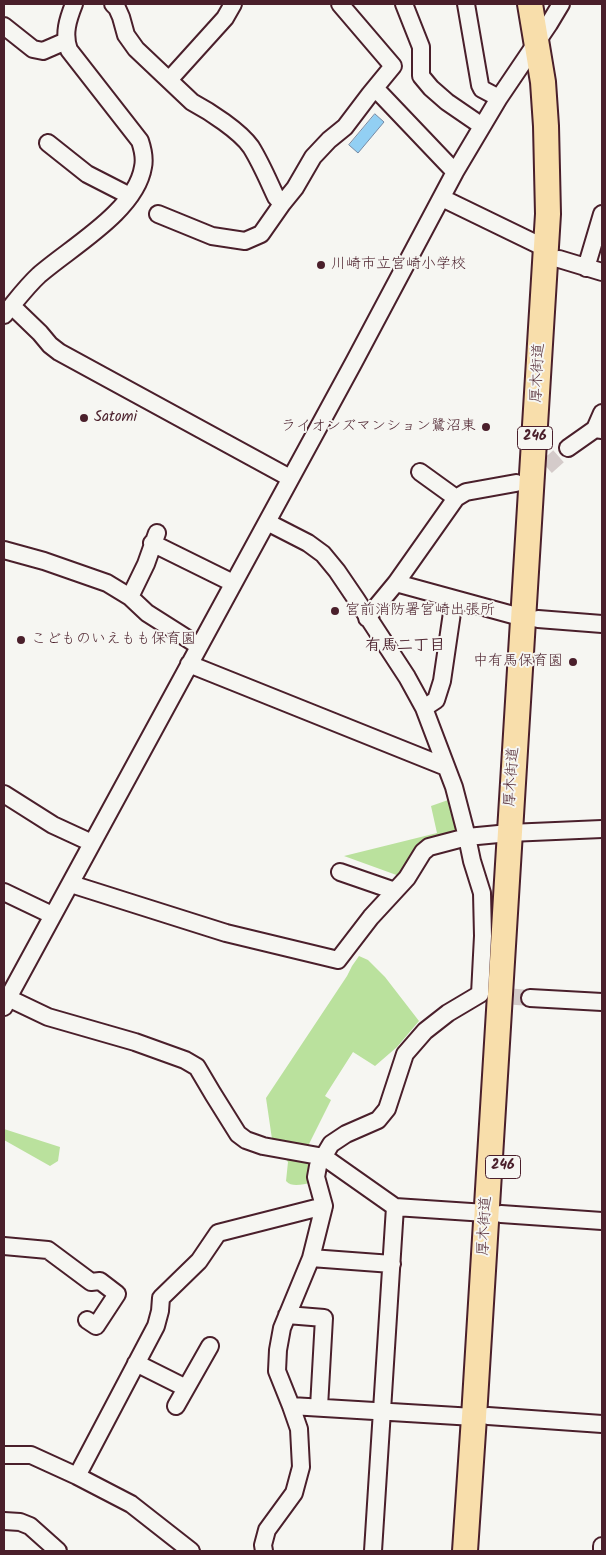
<!DOCTYPE html>
<html>
<head>
<meta charset="utf-8">
<style>
  body { margin:0 }
  #map { position:relative; width:606px; height:1555px; overflow:hidden; background:#f6f6f2; font-family:Kalam,sans-serif }
  canvas { display:block }
  .frame { position:absolute; inset:0; border:5px solid #4a1f2b; pointer-events:none }
</style>
</head>
<body>
<div id="map">
<canvas width="606" height="1555"></canvas>
<div class="frame"></div>
</div>
<script>
const c = document.querySelector('canvas').getContext('2d');
c.lineJoin = 'round';
function paint(path, color) {
  c.fillStyle = color;
  c.fill(path, 'evenodd');
}
function strokePath(path, color, width, dash) {
  c.strokeStyle = color;
  c.lineWidth = width;
  c.lineCap = dash ? 'butt' : 'round';
  c.setLineDash(dash || []);
  c.stroke(path);
}
function write(font, color, halo, rows, align = 'center') {
  c.font = font + ' Kalam,"Klee One",sans-serif';
  c.lineWidth = 4;
  c.setLineDash([]);
  c.textBaseline = 'middle';
  c.strokeStyle = halo;
  c.fillStyle = color;
  for (const [text, x, y, turn = 0] of rows) {
    c.save();
    c.translate(x, y);
    c.rotate((+turn || 0) * Math.PI / 180);
    c.textAlign = isNaN(turn) ? turn : align;
    if (halo) c.strokeText(text, 0, 0);
    c.fillText(text, 0, 0);
    c.restore();
  }
}
paint(new Path2D(`
  M451,799l8,35 -34,10 -23,33 -58,-21 93,-23 -6,-27z
  M359,956l9,4 17,17 34,44 -22,26 -22,19 -22,-14 -28,44 6,4 -23,46 -36,-7 -6,-41 81,-122 5,-10z
  M4,1129l56,18 -2,14 -8,5 -46,-26z
  M284,1157l26,2 4,7 -3,17c-8,1 -19,5 -25,-2l2,-19z`), '#bae19d');
const water = new Path2D(`
  M375,114l9,8 -26,31 -9,-8z`);
paint(water, '#92cff3');
strokePath(water, '#7589a3', 1);
strokePath(new Path2D(`
  M527,480l7,-2 34,-30
  M490,995l40,3`), '#d4cbca', 16, [16, 8]);
const minor = new Path2D(`
  M113,4l4,4 4,9 5,18 10,14 56,53c17,9 48,29 59,45 10,16 17,33 25,50l6,7
  M404,4l17,43v29l10,12 16,14 35,24
  M466,4l14,81 2,4 17,9
  M4,26l29,23 10,2 23,-10
  M169,80l56,-62 8,-14
  M375,88l80,84
  M48,143l39,31 43,22
  M442,198l103,50
  M158,214l54,22 33,5 16,-7 21,-30 13,-16 18,-31 16,-17 16,-13 25,-33 23,-28 -53,-62
  M559,259l43,13
  M586,268l16,-54
  M12,306l28,27 10,12 9,7 231,126
  M4,315c11,-13 22,-28 35,-40 32,-28 97,-64 104,-108 2,-9 0,-17 -3,-26l-71,-91c-6,-16 -1,-31 5,-46
  M595,429l7,-16
  M568,448l27,-19 7,1
  M420,472l36,26
  M152,543l81,40
  M4,550l40,11 63,22 23,14 17,16 52,33
  M396,583l128,35
  M130,597l16,-33 11,-31
  M367,618l29,-35 60,-85 10,-6 50,-9
  M538,619l64,5
  M189,664l257,103
  M424,708l12,-8 6,-19 12,-82
  M4,794l49,31 39,18
  M340,872l55,19
  M71,884l155,49 112,27 33,-43 36,-39 16,-26 6,-5 38,-10 42,-4 93,-4
  M4,892l48,23
  M4,996l44,21 87,25 50,18 12,7 16,27 25,40 8,6 17,6 61,11 71,50 91,6
  M530,998l72,4
  M4,1007l4,-9 346,-636 101,-190 44,-74 50,-74 12,-20
  M501,1214l101,7
  M4,1246l44,4 43,32 9,-1 17,13 -21,32 -9,-6
  M311,1258l81,6
  M287,1315l37,3 -5,89
  M136,1363l50,25
  M176,1406l34,-60
  M291,1406l183,11
  M488,1416l114,8
  M4,1455h27l46,21
  M4,1521l16,1 10,4 28,25
  M191,1551l-60,-47 -54,-28 79,-150 4,-15 1,-13 38,-37 19,-28 106,-27
  M264,1551l-1,-6 4,-15 27,-37 7,-26 -2,-38 -8,-23 -14,-35 1,-21 4,-22 29,-70 13,-52 -8,-29 2,-11 13,-22 15,-10 32,-14 9,-11 18,-55 20,-23 23,-18 32,-19 3,-58 -1,-43 -10,-32 -5,-24 -13,-50 -30,-79 -17,-31 -51,-78 -19,-28 -14,-17 -15,-11 -41,-21
  M373,1551l22,-344
  M602,1551v-5`);
const highway = new Path2D(`
  M465,1551l9,-134 74,-1203 -2,-88 -3,-44 -13,-78`);
strokePath(minor, '#4a1f2b', 20);
strokePath(highway, '#4a1f2b', 28);
strokePath(minor, '#f6f6f2', 16);
strokePath(highway, '#f8deab', 24);
for (const [x, y, r, color] of [
  [321,265,5,"#4a1f2b"],
  [84,418,5,"#4a1f2b"],
  [486,427,5,"#4a1f2b"],
  [335,611,5,"#4a1f2b"],
  [21,640,5,"#4a1f2b"],
  [573,662,5,"#4a1f2b"]
]) {
  const dot = new Path2D();
  dot.arc(x, y, r, 0, 2 * Math.PI);
  c.fillStyle = color;
  c.fill(dot);
  strokePath(dot, '#f6f6f2', 2);
}
for (const [x, y, w] of [
  [535,438,35],
  [503,1167,35]
]) {
  const box = new Path2D();
  box.roundRect(x - w / 2, y - 11.5, w, 23, 4);
  c.fillStyle = '#f6f6f2';
  c.fill(box);
  strokePath(box, '#4a1f2b', 1);
}
write('bold 14px', '#4a1f2b', null, [
  ["246",535,438],
  ["246",503,1167]
]);
write('15px', '#4a1f2b', '#f6f6f2', [
  ["川崎市立宮崎小学校",331,265],
  ["Satomi",94,418],
  ["ライオンズマンション鷺沼東",476,427,"right"],
  ["宮前消防署宮崎出張所",345,611],
  ["こどものいえもも保育園",31,640],
  ["中有馬保育園",563,662,"right"]
], 'left');
write('15px', '#4a1f2b', '#f6f6f2', [
  ["厚木街道",539,373,-87],
  ["厚木街道",513,777,-86],
  ["厚木街道",486,1226,-87]
]);
write('bold 16px', '#4a1f2b', '#f6f6f2', [
  ["有馬二丁目",405,647]
]);
</script>
</body>
</html>
